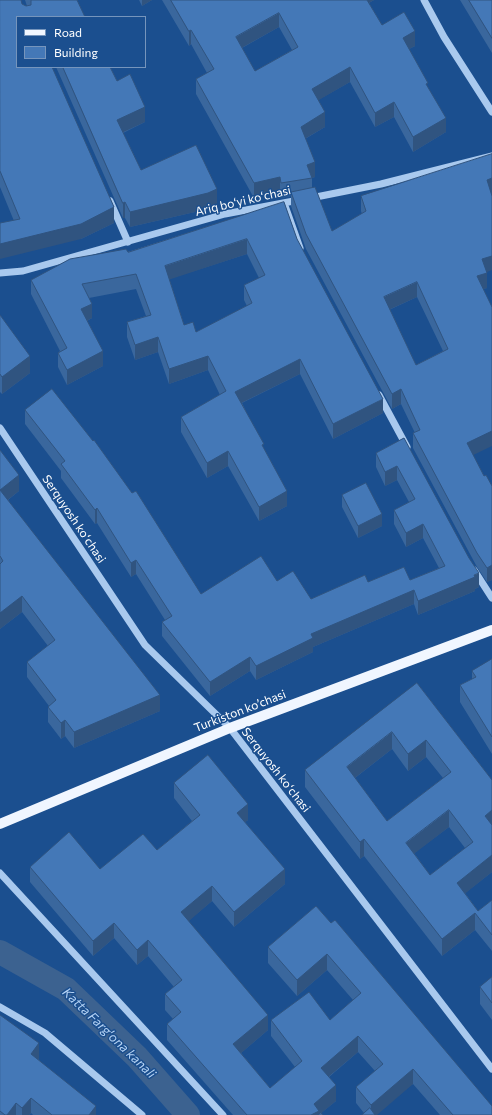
<!DOCTYPE html>
<html>
<head>
<meta charset="utf-8">
<style>
  body { margin:0 }
  #map { position:relative; width:492px; height:1115px; overflow:hidden; background:#1b4f8f; font-family:Commissioner,sans-serif }
  canvas { display:block }
  .legend { position:absolute; left:16px; top:16px; width:130px; height:52px; box-sizing:border-box; background:#1b4f8f; border:1px solid #7695bc; margin:0; padding:5px 7px; list-style:none; font-size:12px; color:#fff }
  .legend li { display:flex; align-items:center; gap:8px; height:20px }
  .legend b { width:20px; border:1px solid #7695bc }
</style>
</head>
<body>
<div id="map">
<canvas width="492" height="1115"></canvas>
<ul class="legend">
<li><b style="height:5px;background:#f0f6ff"></b>Road</li>
<li><b style="height:11px;background:#4478b7"></b>Building</li>
</ul>
</div>
<script>
const c = document.querySelector('canvas').getContext('2d');
c.lineJoin = 'round';
function strokePath(path, color, width, dash) {
  c.strokeStyle = color;
  c.lineWidth = width;
  c.lineCap = dash ? 'butt' : 'round';
  c.setLineDash(dash || []);
  c.stroke(path);
}
function paint(path, color) {
  c.fillStyle = color;
  c.fill(path, 'evenodd');
}
function write(font, color, halo, rows, align = 'center') {
  c.font = font + ' Commissioner,sans-serif';
  c.lineWidth = 3;
  c.setLineDash([]);
  c.textBaseline = 'middle';
  c.strokeStyle = halo;
  c.fillStyle = color;
  for (const [text, x, y, turn = 0] of rows) {
    c.save();
    c.translate(x, y);
    c.rotate((+turn || 0) * Math.PI / 180);
    c.textAlign = isNaN(turn) ? turn : align;
    if (halo) c.strokeText(text, 0, 0);
    c.fillText(text, 0, 0);
    c.restore();
  }
}
strokePath(new Path2D(`
  M0,952l66,37 71,68 51,58`), '#3c6290', 24);
strokePath(new Path2D(`
  M424,0l20,37 48,75
  M311,198l70,-14 111,-28
  M110,201l18,41
  M284,203l16,45
  M0,273l23,-2 202,-57 74,-14
  M379,395l28,52
  M0,428l145,217 85,83 262,341
  M474,570l18,28
  M0,873l223,242
  M0,1007l45,26 97,82`), '#a9c9ee', 7);
strokePath(new Path2D(`
  M0,824l230,-96 262,-98`), '#f0f6ff', 10);
paint(new Path2D(`
  M0,0l22,4 4,2h1l-2,-6h52l-60,17 97,206 -33,16 -67,-18 -14,-34z
  M139,0h13l-10,6z
  M162,0h212l-5,3 13,22 33,21 -6,3 19,39 18,44 -33,20 -19,-35 -19,10 -25,-45 -32,18 7,27 -20,12 10,38 -3,1v10l20,43 30,-17 -1,-3v-15l131,-42v39h-1l-4,79v16l-4,1 -10,166 11,21 8,10v94l-5,2 -10,-15 -64,-119v-15h2l-14,-29 -9,5 -86,-160 -15,-43v-10l-10,2 -1,-7 -26,7 -58,-104v-15l11,-6 -16,-29 -2,2zM279,27l13,23 -37,21 -13,-23zM417,297l26,54 -27,14 -27,-55z
  M460,0h32v53z
  M56,67h54l7,14 28,41 -22,11 18,37 76,34 -9,5 -78,18 -5,-9h-2z
  M284,202l13,37 86,174 -50,26 -33,-65 -58,29 22,46 23,57 -28,15 -31,-55 -21,12 -26,-46v-15l39,-22 -12,-25 -39,14 -11,-32 -23,8 -8,-23v-15l19,-6 -10,-27 -47,9 3,20 -5,3 16,45 -36,19 -9,-18v-14l2,-2 -29,-57v-14l97,-28zM247,254l12,24 -15,7v15l3,6 -51,26 -12,-7 -15,-46z
  M0,315l30,58 -28,21 -2,-2z
  M25,410l176,184 76,-13 34,18 57,-17 42,-2 29,-12 -16,-30 -17,9 -12,-23v-14l15,-8 -12,-22 -12,6 -9,-19v-14l28,-15 75,149 -4,2v2l-57,24 -4,-11 -101,43v5l-57,28 -6,-9 -40,25 -48,-60v-14l3,-2 -29,-46 -5,3 -34,-54 -2,1 -34,-46v-7l-36,-47z
  M0,450l19,41 -11,9 152,211 -86,37 -9,-12 -4,3 -13,-17v-15l1,-1 -22,-29v-15l21,-16 -26,-34 -22,17z
  M342,495l40,31 -24,12 -16,-31z
  M492,659v95l-32,-52v-17l12,-6v-8z
  M417,683l75,97v92l-27,21 13,18 14,-11v51l-17,-21 -33,26 -78,-100 -4,3 -55,-72v-17zM392,749l16,22 18,-14 17,21 -56,43 -32,-43zM449,827l16,21 -35,27 -16,-22z
  M174,783l74,37 -3,2 40,62 -51,43 -22,-26 -24,20 80,109 -27,23 29,35 25,-21 -24,-31v-16h59l23,-20 -26,-30 -30,26 -29,-33v-16l48,-41 176,209h-52l-27,-31 -49,29 -8,-10v-16l19,-16 -17,-19 -29,25 7,24 -15,12 2,2h-90l-66,-75v-16l6,-5 -8,-9v-16l9,-7 -26,-31 -11,9 -23,-27 -21,18 -63,-74v-15l70,2 57,-19 35,-29 -18,-23z
  M492,977v43l-12,-16v-17z
  M0,1015l39,43 -1,1 58,56h-63l-2,-2 -2,2h-29z`), '#3a679d');
paint(new Path2D(`
  M142,0h10l-10,6z
  M363,0h11l-11,6z
  M279,13v14l-43,24v-14z
  M191,30v14l-2,2v-15z
  M415,31v15l-12,6v-14z
  M350,67v15l-38,22v-15z
  M394,102v15l-19,10v-14z
  M145,107v15l-28,13v-15z
  M325,112v15l-24,14v-14z
  M446,118v14l-33,20v-15z
  M315,162v15l-3,1 -5,-13z
  M280,177v14l-26,7v-15z
  M492,178v15l-5,2v-15z
  M217,189v15l-9,5 -78,18v-15z
  M125,202v16h-2v-15z
  M114,207v16l-33,16 -81,20v-15z
  M247,239v15l-82,27v-15z
  M492,256v14l-10,4v-15z
  M487,273v15l-10,3v-15z
  M417,282v15l-33,15v-15z
  M92,304v14l-11,6v-15z
  M158,337v15l-23,8v-15z
  M103,351v15l-36,19v-15z
  M30,356v17l-28,21v-17z
  M208,356v14l-39,14v-15z
  M300,359v15l-65,32v-14z
  M401,389v15l-9,5v-15z
  M383,399v14l-50,26v-15z
  M492,431v15l-25,12v-15z
  M228,451v15l-21,12v-15z
  M397,466v14l-12,6v-14z
  M19,475v16l-19,15v-16z
  M287,491v15l-28,15v-14z
  M97,508v15l-2,1v-14z
  M382,514v12l-24,12v-12z
  M423,524v14l-17,9v-14z
  M136,560v14l-5,3v-14z
  M492,565v15l-5,2v-14z
  M479,573v14l-4,2v2l-57,24v-14z
  M414,590v14l-101,43v5l-57,28v-14l55,-32z
  M22,596v16l-22,17v-16z
  M250,657v14l-40,25v-14z
  M160,695v16l-86,37v-16z
  M65,720v16l-4,3v-16z
  M392,732v17l-45,35v-17z
  M426,740v17l-18,14v-17z
  M248,804v16l-11,9v-16z
  M449,810v17l-43,33v-17z
  M492,810v17l-7,-11z
  M364,839v17l-4,3v-17z
  M492,855v17l-35,28v-17z
  M285,869v15l-51,43v-15z
  M212,886v15l-31,27v-16z
  M475,913v17l-33,26v-17z
  M114,923v15l-21,18v-15z
  M148,940v16l-11,9v-15z
  M327,954v16l-30,26v-16z
  M268,1015v15l-35,30v-16z
  M358,1036v16l-37,31v-15z
  M39,1043v15l-8,11v-15z
  M413,1069v15l-36,31h-6v-10z
  M336,1085v16l-17,14h-8l3,-11z
  M31,1098v15l-2,2h-7v-7z
  M16,1103v12h-9z
  M96,1106v9h-7z`), '#305480');
const building = new Path2D(`
  M0,0h21l1,4 4,2 5,-1v-5h46l8,17h-68v50h35l62,140 -33,17 -81,20v-21l20,-4 -20,-48z
  M171,0h196l15,25 22,-13 11,19 -12,7 25,45 -2,1 20,34 -33,19 -19,-35 -19,11 -25,-46 -38,22 13,23 -24,15 14,35 -8,3 5,13 -31,5 -1,-6 -26,6 -58,-104 18,-10 -23,-39 -2,1zM279,13l19,34 -43,24 -19,-34z
  M469,0h23v38z
  M63,67h47l7,14 13,-7 15,33 -28,13 24,50 55,-25 21,44 -9,4 -78,19 -5,-10 -2,1z
  M492,154v24l-5,2 5,16v60l-10,3 5,14 -10,3 15,31v124l-25,12 17,33 2,-1 6,11v79l-5,3 -10,-15 -64,-120 7,-3 -19,-41 -9,5 -86,-160 -15,-42 24,-5 17,44 34,-20 -5,-15zM417,282l31,67 -32,16 -32,-68z
  M284,202l13,37 86,160 -50,25 -33,-65 -65,33 29,52 -2,1 25,46 -28,16 -31,-56 -21,12 -26,-46 45,-26 -18,-35 -39,13 -11,-32 -23,8 -8,-23 24,-7 -15,-41 -54,10 10,20 -11,5 22,42 -36,19 -9,-17 9,-5 -36,-68 39,-21 56,-10 2,3zM247,239l18,36 -21,10 8,18 -56,29 -3,-10 -9,3 -19,-59z
  M0,315l30,41 -28,21 -2,-3z
  M52,389l41,52 1,-1 38,53 4,-2 65,103 60,-38 16,25 16,-10 18,28 54,-24 3,7 36,-15 6,13 35,-14 -22,-42 -17,9 -12,-23 21,-11 -18,-33 -12,6 -9,-19 28,-15 65,120 10,15 -5,2 1,2 -57,24 -4,-11 -103,44 2,4 -57,28 -6,-9 -40,25 -48,-60 10,-6 -36,-56 -5,3 -34,-55 -2,2 -34,-46 4,-3 -40,-51z
  M0,450l19,25 -19,15 160,205 -86,37 -9,-12 -4,3 -13,-16 8,-7 -29,-38 28,-22 -33,-44 -22,17v-49l3,-3 -3,-5z
  M366,483l16,31 -24,12 -16,-31z
  M492,659v78l-32,-52 16,-8 -4,-6z
  M417,683l75,97v30l-7,6 7,9v30l-35,28 21,28 14,-11v35l-17,-22 -33,26 -78,-100 -4,3 -55,-72zM392,732l16,22 18,-14 25,32 -64,49 -40,-54zM449,810l24,32 -43,33 -24,-32z
  M208,755l40,49 -11,9 48,56 -51,43 -22,-26 -31,26 87,103 -35,29 37,44 32,-27 -31,-41 38,-28 21,28 31,-27 -34,-39 -30,26 -29,-33 48,-41 15,17 4,-3 157,186v9h-40h1l-40,-46 -42,36 -15,-18 27,-23 -25,-28 -37,32 15,17 -22,19 5,7 -8,4h-64l-80,-91 14,-12 -16,-18 17,-14 -34,-40 -11,10 -23,-27 -21,18 -63,-74 39,-35 31,37 43,-35 14,16 43,-35 -26,-32z
  M492,977v26l-12,-16z
  M0,1015l39,28 -8,11 65,52 -7,9h-37l-21,-17 -9,10 -6,-5 -9,12h-2l-5,-4z
  M370,1108l5,7h-13z
  M321,1113l2,2h-5z`);
paint(building, '#4478b7');
strokePath(building, '#305480', 1);
write('12px', '#fff', '#1b4f8f', [
  ["Ariq boʻyi koʻchasi",243,201,-13],
  ["Serquyosh koʻchasi",74,519,56],
  ["Turkiston ko’chasi",240,711,-21],
  ["Serquyosh koʻchasi",276,770,52]
]);
write('italic 13px', '#b5d3f5', '#1b4f8f', [
  ["Katta Farg'ona kanali",109,1033,44]
]);
</script>
</body>
</html>
